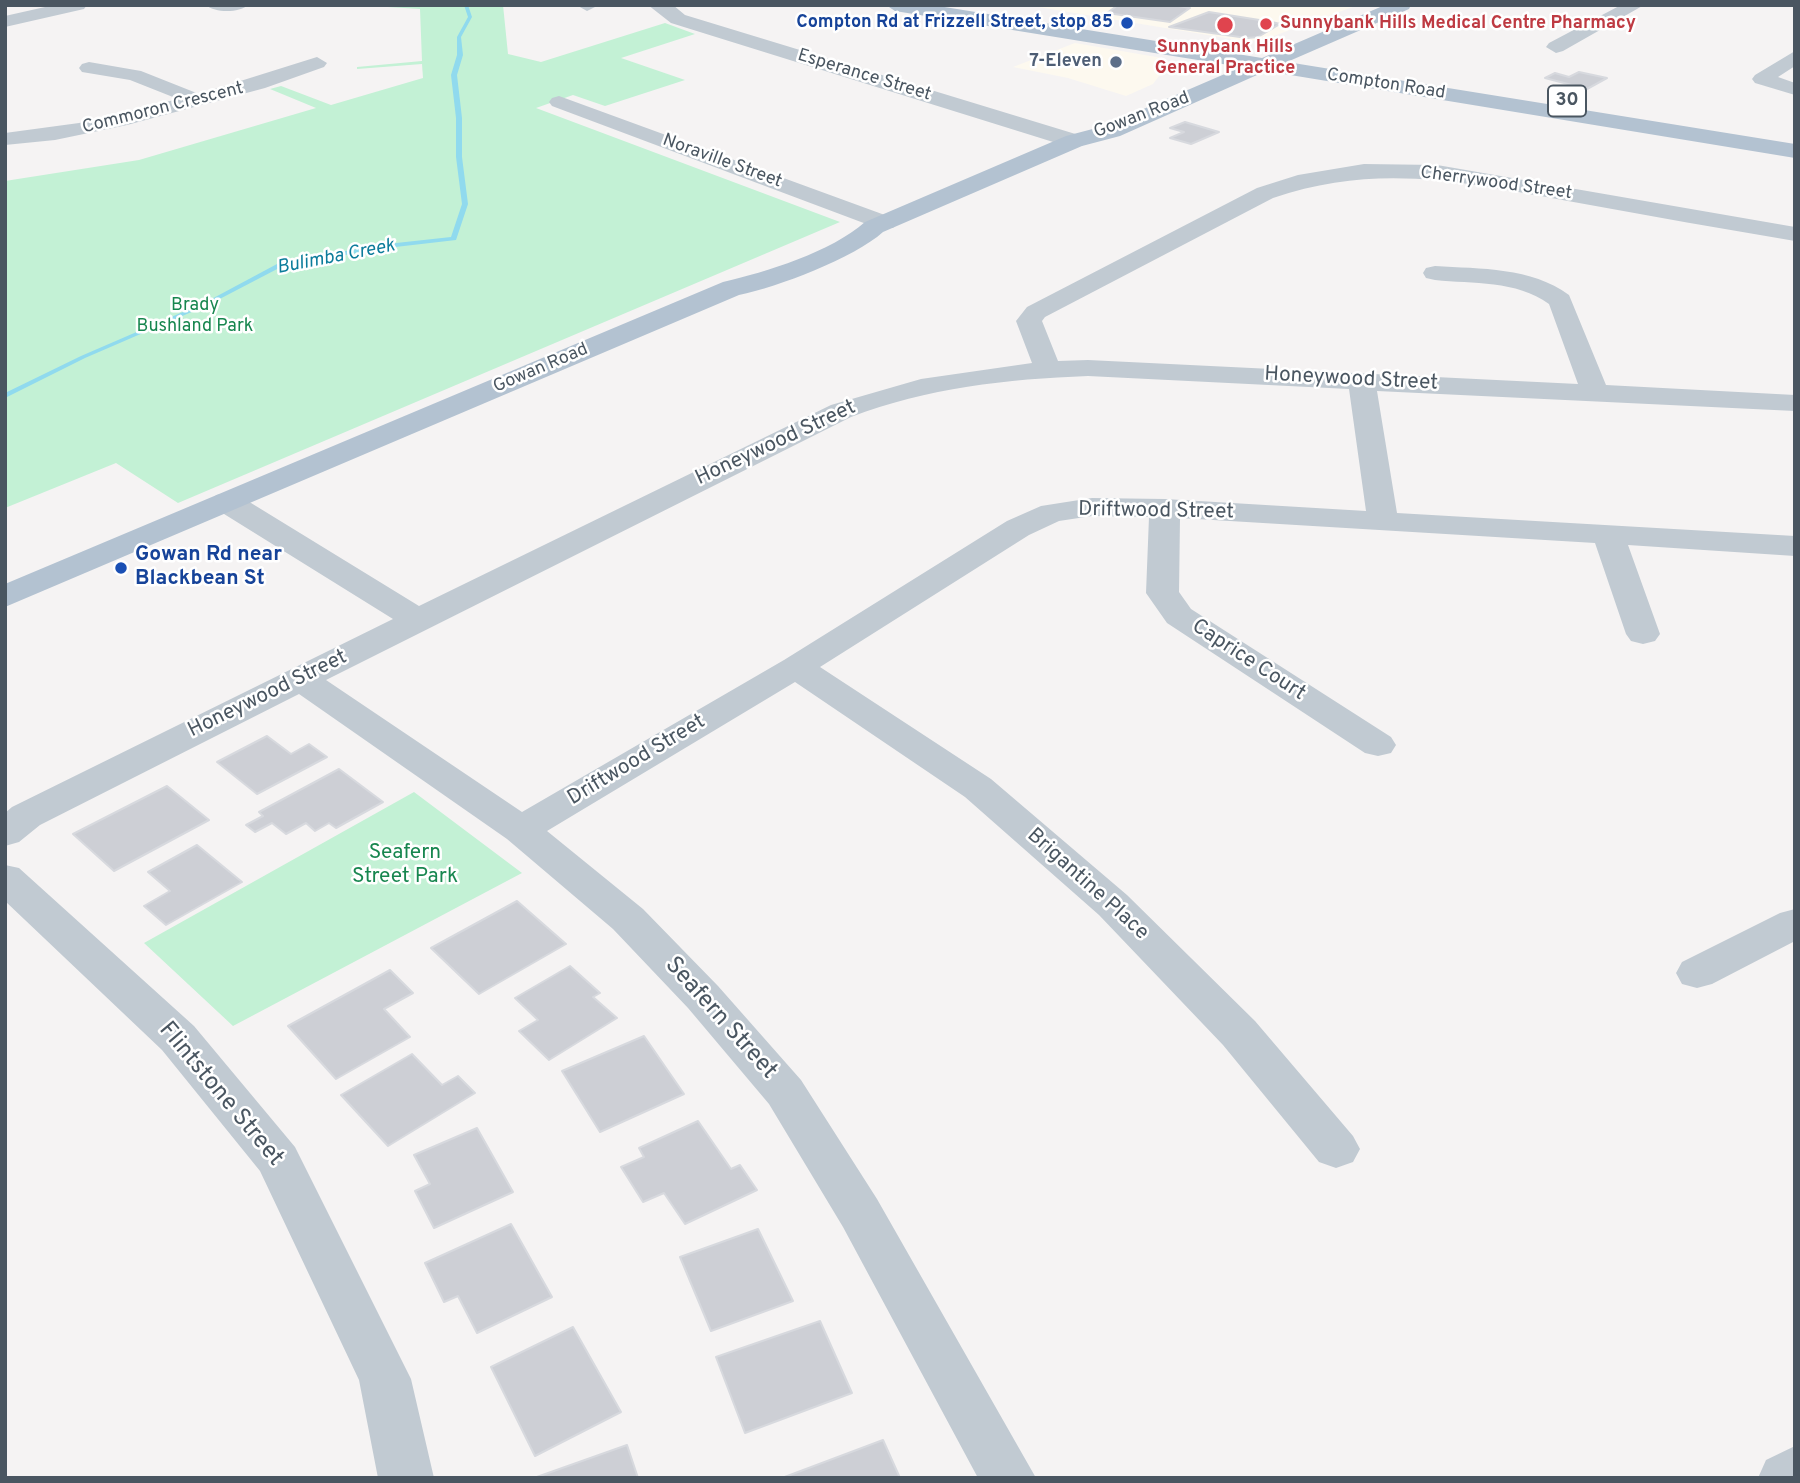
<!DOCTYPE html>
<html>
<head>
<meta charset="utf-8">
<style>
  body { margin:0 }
  #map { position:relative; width:1800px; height:1483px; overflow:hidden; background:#f5f3f3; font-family:Overpass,sans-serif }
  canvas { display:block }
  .frame { position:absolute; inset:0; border:7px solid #4a5661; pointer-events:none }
</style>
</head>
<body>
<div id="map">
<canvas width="1800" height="1483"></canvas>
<div class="frame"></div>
</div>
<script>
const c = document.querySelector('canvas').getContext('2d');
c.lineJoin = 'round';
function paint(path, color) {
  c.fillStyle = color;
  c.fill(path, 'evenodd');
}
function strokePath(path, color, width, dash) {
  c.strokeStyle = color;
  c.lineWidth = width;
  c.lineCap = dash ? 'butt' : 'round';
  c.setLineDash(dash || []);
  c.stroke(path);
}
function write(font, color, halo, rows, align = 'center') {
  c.font = font + ' Overpass,sans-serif';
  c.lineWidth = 5;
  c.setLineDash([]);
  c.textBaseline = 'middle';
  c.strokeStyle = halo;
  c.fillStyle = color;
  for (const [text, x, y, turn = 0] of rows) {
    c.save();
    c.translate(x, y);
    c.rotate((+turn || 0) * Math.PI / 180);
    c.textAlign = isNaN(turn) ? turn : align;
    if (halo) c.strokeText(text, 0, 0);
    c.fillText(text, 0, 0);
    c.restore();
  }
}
paint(new Path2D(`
  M1026,5h332l-95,35 -19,1z
  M1075,43l87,15 7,5 -16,21 -27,12 -58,-18 -55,-11z`), '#fdf9ef');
paint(new Path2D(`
  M355,5h148l5,49 33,8 124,-39 30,11 -74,24 64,22 -80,26 -32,-11 -37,13 304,114 -662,281 -62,-40 -111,45v-327l134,-21 177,-52 -46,-19 11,-3 50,19 92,-27 -1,-14 -65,5v-2l65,-6 -2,-52z
  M414,792l108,81 -289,153 -89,-83z`), '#c3f1d5');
paint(new Path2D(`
  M464,5h4l4,12 -11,20 2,18 -6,20 5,43v39l6,47 -12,36 -78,9 -97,18 -71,37 -125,54 -80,40v-5l76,-37 125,-54 71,-38 101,-19 73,-8 11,-33 -6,-47v-39l-5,-43 6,-20v-18l11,-20z`), '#90daee');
const building = new Path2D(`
  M1118,5h55l17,3 -20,14 -63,-9z
  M1209,12l63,10 8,2 -22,13 -11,1 -78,-11z
  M1579,72l28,6 -20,11 -42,-11 10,-5 14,4z
  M1185,122l34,10 -28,12 -21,-6 14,-6 -14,-4z
  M267,736l24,18 18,-10 18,13 -70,37 -40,-32z
  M339,769l44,33 -47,26 -7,-5 -14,8 -9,-8 -20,11 -14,-11 -17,9 -9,-7 17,-9 -4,-4z
  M167,786l42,34 -95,51 -41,-37z
  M197,845l45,37 -76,43 -22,-19 26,-15 -22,-19z
  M517,901l49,43 -87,50 -48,-46z
  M570,966l30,27 -7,4 24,21 -68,42 -30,-29 19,-11 -23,-22z
  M390,970l23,23 -29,16 26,28 -74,42 -48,-53z
  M644,1036l40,58 -84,38 -38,-61z
  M412,1054l30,31 16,-9 17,17 -87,53 -47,-51z
  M698,1121l33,48 9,-4 17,25 -72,34 -21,-31 -21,9 -22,-35 23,-10 -5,-9z
  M477,1128l36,64 -79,36 -19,-37 15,-7 -16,-29z
  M511,1224l41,73 -75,36 -19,-37 -14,6 -19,-39z
  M758,1229l35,72 -82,30 -31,-74z
  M820,1321l32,72 -107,40 -29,-76z
  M573,1327l48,85 -86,44 -44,-89z
  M883,1440l17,38h-118z
  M627,1445l11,33h-104z`);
paint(building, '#cdcfd5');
strokePath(building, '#d7d9de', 2);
paint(new Path2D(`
  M54,5h33l-3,4 -79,18v-11z
  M206,5h42c-9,8 -33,8 -42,0z
  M599,5l-12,6 -9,-5v-1z
  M648,5h25l12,10 397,121 3,5 -3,5h-16l-395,-123z
  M1621,5h23l-81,46 -7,2 -10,-6 3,-4z
  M1795,51v15l-17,11 17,6v12l-40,-12 -3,-4 3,-4z
  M317,57l10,6 -3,4 -59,21 -138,37 -72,15 -50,5v-12l74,-10 99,-24 -48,-19 -48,-8 -3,-4 3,-4 7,-2 52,9 58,23z
  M559,96l334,122 4,5 -4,5h-16l-325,-122 -3,-4 3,-4z
  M1364,164l73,1 358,62v14c-72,-12 -144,-25 -216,-38 -109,-19 -197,-42 -306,-5l-228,119 -3,4 16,40 30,-1 490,24 -29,-80c-33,-24 -76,-20 -114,-24l-9,-2 -3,-5 3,-5 9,-2c46,3 96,1 134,29l37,90 189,10v16l-418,-20 20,122 398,23v20l-167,-11 32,89 -5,7 -12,3 -12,-3 -5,-7 -31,-91 -415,-25 -1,74 12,17 200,128 5,8 -5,8 -13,3 -13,-3 -198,-130 -21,-30 3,-76 -57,-1 -33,5 -30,14 -209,132 171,112 136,116 128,126 98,115 7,13 -7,13 -17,6 -17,-6 -96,-117 -124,-130 -134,-118 -170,-115 -248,149 96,78 75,77 83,94 76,119 159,279h-58l-135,-251 -74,-123 -81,-96 -75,-79 -106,-90 -208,-145 -259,131 -21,17 -14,4v-33l7,-6 381,-188 -177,-110 -4,-7 4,-7 11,-2 11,2 181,111 412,-201 90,-26 111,-16 -16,-42 11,-14 230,-119 41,-13zM1088,376l261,13 17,122 -201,-12 -73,-1 -51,8 -34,15 -223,139 -262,152 -196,-132 525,-263c76,-29 156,-38 237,-41z
  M5,865l14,3 175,158 101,121 116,232 23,99h-56l-19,-98 -99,-209 -98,-121 -157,-149z
  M1795,909v32l-83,43 -15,4 -15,-4 -6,-11 6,-11 98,-49z
  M1795,1446v32h-37l8,-18z`), '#c1cad2');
paint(new Path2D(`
  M886,5h46l330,53 123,-53h26l-2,4 -122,53 508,82v14l-529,-87 -146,65 -38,10 -199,86c-29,26 -105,55 -144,63l-734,312v-23l718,-302c43,-10 108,-30 142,-60l201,-86 38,-10 137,-59 -346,-56z`), '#b3c2d1');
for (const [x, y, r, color] of [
  [1127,23,7,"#1a4fb4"],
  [1266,24,7,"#e0444e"],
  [1225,25,9,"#e0444e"],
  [1116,62,7,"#5c6f8a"],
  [121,568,7,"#1a4fb4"]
]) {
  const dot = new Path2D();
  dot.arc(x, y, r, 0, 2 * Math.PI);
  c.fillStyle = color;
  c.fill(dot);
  strokePath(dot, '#fff', 2.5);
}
write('bold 18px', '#164399', '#fff', [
  ["Compton Rd at Frizzell Street, stop 85",1113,23]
], 'right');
write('bold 18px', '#be3a42', '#fff', [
  ["Sunnybank Hills Medical Centre Pharmacy",1280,24],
  ["Sunnybank Hills",1225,48,"center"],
  ["General Practice",1225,69,"center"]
], 'left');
write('bold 18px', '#4e5e75', '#fff', [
  ["7-Eleven",1102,62]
], 'right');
write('18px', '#4a5661', '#fff', [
  ["Esperance Street",864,76,17],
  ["Compton Road",1386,85,9],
  ["Commoron Crescent",163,109,-14],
  ["Gowan Road",1142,116,-21],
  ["Noraville Street",722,162,20],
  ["Cherrywood Street",1496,184,8],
  ["Gowan Road",541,369,-23]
]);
write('18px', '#17864f', '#fff', [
  ["Brady",195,306],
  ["Bushland Park",195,327]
]);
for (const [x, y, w] of [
  [1567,101,38]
]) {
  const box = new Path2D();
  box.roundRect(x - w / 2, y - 15.5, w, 31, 5);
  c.fillStyle = '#fff';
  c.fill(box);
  strokePath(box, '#4a5661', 2);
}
write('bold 19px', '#4a5661', null, [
  ["30",1567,101]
]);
write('italic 19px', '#0c7c9b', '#fff', [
  ["Bulimba Creek",336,258,-11]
]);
write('21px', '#4a5661', '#fff', [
  ["Honeywood Street",1351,380,3],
  ["Honeywood Street",776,444,-25],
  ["Driftwood Street",1156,512,1],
  ["Caprice Court",1248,661,33],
  ["Honeywood Street",268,695,-26],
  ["Driftwood Street",637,761,-31],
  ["Brigantine Place",1087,885,42]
]);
write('bold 21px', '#164399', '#fff', [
  ["Gowan Rd near",135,556],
  ["Blackbean St",135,580]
], 'left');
write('21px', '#17864f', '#fff', [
  ["Seafern",405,854],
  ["Street Park",405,878]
]);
write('24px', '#4a5661', '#fff', [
  ["Seafern Street",720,1019,48],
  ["Flintstone Street",220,1095,50]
]);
</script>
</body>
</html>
